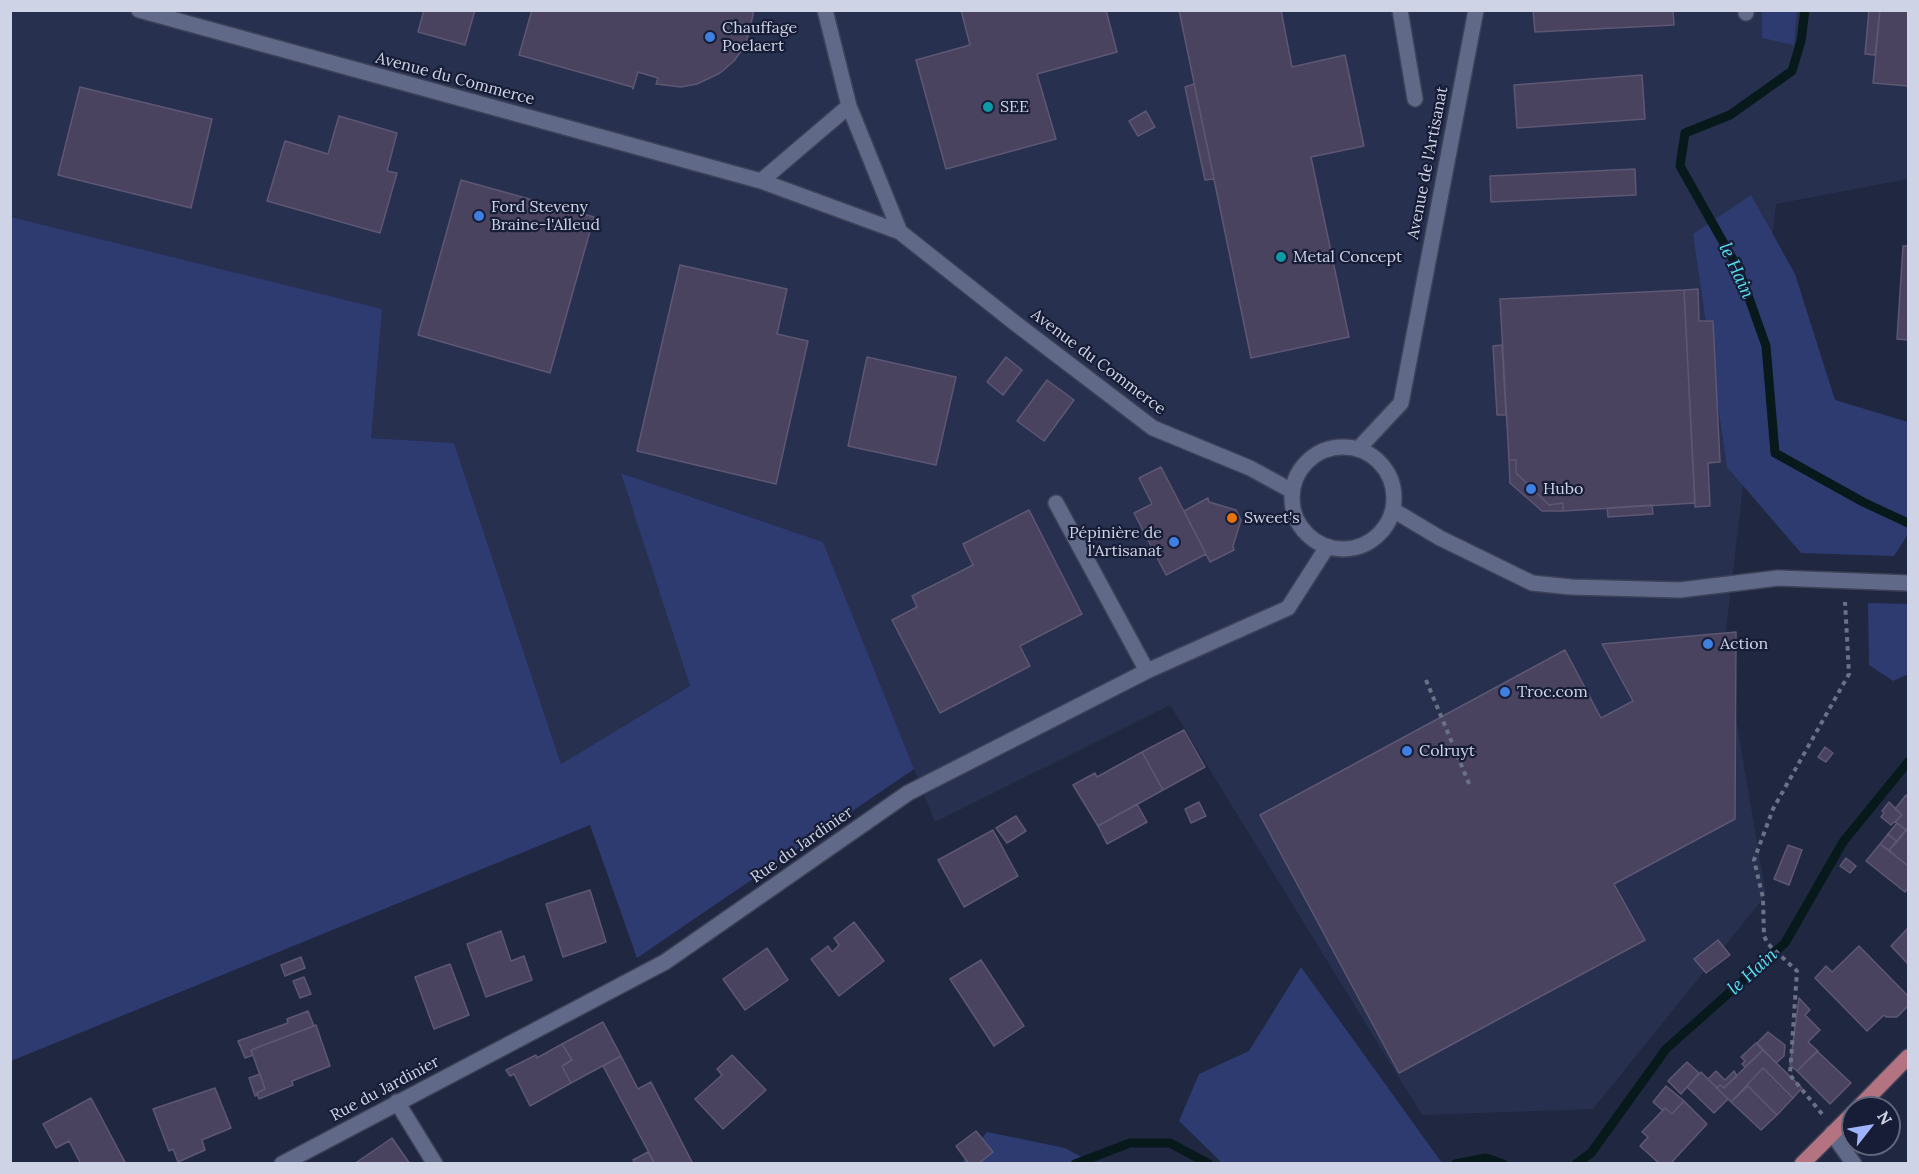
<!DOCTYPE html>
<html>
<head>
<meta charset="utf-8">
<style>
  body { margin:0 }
  #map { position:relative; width:1919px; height:1174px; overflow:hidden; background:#202740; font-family:Lora,serif }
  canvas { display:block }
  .frame { position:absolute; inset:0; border:12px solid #ced4e5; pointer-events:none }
  .north { position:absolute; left:1841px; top:1096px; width:60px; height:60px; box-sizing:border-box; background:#171d36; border:2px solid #60667c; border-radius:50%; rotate:59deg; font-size:16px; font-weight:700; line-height:24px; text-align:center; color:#ced4e5 }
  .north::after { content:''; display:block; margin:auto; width:21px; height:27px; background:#a0b3fd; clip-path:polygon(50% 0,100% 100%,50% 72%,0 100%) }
</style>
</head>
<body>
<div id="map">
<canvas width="1919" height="1174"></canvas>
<div class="frame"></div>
<div class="north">N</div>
</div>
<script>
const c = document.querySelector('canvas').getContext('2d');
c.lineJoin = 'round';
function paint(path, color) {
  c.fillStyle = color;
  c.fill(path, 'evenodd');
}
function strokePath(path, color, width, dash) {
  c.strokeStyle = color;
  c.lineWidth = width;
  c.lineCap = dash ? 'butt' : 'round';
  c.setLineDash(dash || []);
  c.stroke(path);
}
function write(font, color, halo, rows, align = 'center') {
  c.font = font + ' Lora,serif';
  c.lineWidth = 4.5;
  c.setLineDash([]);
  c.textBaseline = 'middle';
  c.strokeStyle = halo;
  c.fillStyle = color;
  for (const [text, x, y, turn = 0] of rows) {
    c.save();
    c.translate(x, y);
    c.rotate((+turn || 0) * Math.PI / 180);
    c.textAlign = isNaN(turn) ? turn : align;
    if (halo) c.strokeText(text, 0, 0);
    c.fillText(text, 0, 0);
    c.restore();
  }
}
paint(new Path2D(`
  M11,11h1897v168l-132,25 -52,444 42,247 -173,214 -171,6 -252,-410 -235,117 -112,-280 -201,-69 68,213 -129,78 -107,-321 -84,-5 11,-129 -370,-92z`), '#27304f');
paint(new Path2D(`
  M1762,11h35l-3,34 -32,-7z
  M1751,195l44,79 40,126 73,22v112l-14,22 -93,-3 -74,-86 -34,-233z
  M11,217l371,92 -11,129 83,5 107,321 129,-78 -69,-213 202,69 91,227 -277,189 -47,-133 -579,236z
  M1868,603l40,1v70l-15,7 -24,-16z
  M1301,967l141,196h-220l-43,-42 20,-47 50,-23z
  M987,1132l78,16 27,15 -131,1z`), '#2e3b71');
strokePath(new Path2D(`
  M1805,10l-4,31 -9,30 -62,44 -45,18 -5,33 59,104 27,76 9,107 88,49 45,21
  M1075,1164l55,-21h40l39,21
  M1455,1164l31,-6 17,6
  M1576,1164l15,-11 75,-104 119,-106 58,-101 65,-80`), '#07191b', 9);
const building = new Path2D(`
  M424,10h51l-10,35 -47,-13z
  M532,10h221v5l-7,29 -12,17 -14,12 -23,11 -16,3 -25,-3 2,-6 -20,-6 -5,17 -1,-2 -113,-32z
  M961,10h145l11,42 -80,22 19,65 -110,30 -30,-109 54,-15z
  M1179,10h102l11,57 53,-12 19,91 -53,11 38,180 -98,21z
  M1533,10h140l1,15 -139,7z
  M1869,10h11l-5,45 -10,-1z
  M1880,10h28v76l-35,-3z
  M1642,75l3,44 -128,9 -3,-43z
  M1194,84l1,4 19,91 -9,1 -20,-93z
  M80,87l132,32 -21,89 -133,-33z
  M1146,111l9,16 -17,9 -9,-15z
  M339,116l58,17 -10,38 10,2 -17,60 -113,-32 18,-60 43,13z
  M1635,169l1,26 -145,7 -1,-26z
  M461,180l133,37 -44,156 -132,-38z
  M1903,246h5v94l-11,-1z
  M680,265l107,24 -10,45 31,7 -32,143 -139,-33z
  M1698,289l1,32h14l7,141 -12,1 2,43 -15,1 -11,-217z
  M1684,290l11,213 -132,8v-8l-14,2 -33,-32v-13h-7l-9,-161z
  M1502,345l4,70h-9l-4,-69z
  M867,357l89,20 -20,88 -88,-19z
  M1006,357l16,13 -19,25 -16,-13z
  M1047,380l27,20 -30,41 -27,-20z
  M1509,460h7v13l33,32 14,-2v8h-21l-32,-28z
  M1161,467l45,87 -40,21 -32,-62 18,-9 -13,-26z
  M1208,498l1,4 27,8 5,10 -8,26 1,4 -24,12 -26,-51z
  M1652,505l1,9 -45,3 -1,-9z
  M1029,510l53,104 -62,32 10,20 -90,47 -48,-93 25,-13 -5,-11 61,-31 -10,-21z
  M1736,632l-1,187 -121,65 31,56 -246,133 -139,-258 305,-165 36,68 32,-17 -31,-57z
  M1184,730l21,37 -42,23 -21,-38z
  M1825,747l8,6 -7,9 -8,-5z
  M1142,752l21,38 -65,36 -25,-41 22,-12 2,4z
  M1906,795l2,2v30l-2,3 -11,-8 7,-7 -7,-6z
  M1199,802l7,14 -15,7 -6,-14z
  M1889,802l13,13 -11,10 -10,-8 3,-4 -2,-2z
  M1137,804l10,18 -40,22 -9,-18z
  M1016,816l10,15 -19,12 -11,-15z
  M1897,823l9,7 -9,12 -9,-8z
  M993,830l25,46 -54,31 -26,-47z
  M1906,830l2,2v34l-19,-16z
  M1888,834l9,8 -8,8 -9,-6z
  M1880,844l28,22v22l-3,4 -39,-31z
  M1788,845l14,5 -13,35 -15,-6z
  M1846,858l10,8 -6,7 -10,-7z
  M590,890l16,52 -43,15 -17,-53z
  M854,922l30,39 -45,35 -28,-37 17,-13 4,6 7,-7 -5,-7z
  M1907,929l1,2v33l-17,-18z
  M501,931l10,30 13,-5 8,24 -46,17 -19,-53z
  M1718,940l12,15 -24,18 -12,-14z
  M1859,946l49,50v10l-11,11h-11l-2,-2 -17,16 -52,-53 11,-12 6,6z
  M767,948l21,32 -43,30 -22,-31z
  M301,957l4,11 -20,8 -4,-11z
  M981,960l43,66 -30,20 -44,-67z
  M450,964l19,51 -35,14 -19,-52z
  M304,977l7,17 -11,4 -7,-17z
  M1799,998l11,12 -5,5 15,15 -12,12 10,9 -21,20 -7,-6z
  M308,1011l6,15 -63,24 2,5 -8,3 -7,-17 50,-18 -1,-4z
  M603,1022l18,34 -50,27 -9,-17 10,-6 -10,-16z
  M316,1025l14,41 -38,15 1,4 -34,14 -2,-6 8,-4 -14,-39z
  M1768,1032l17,13 -1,11 -8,7 -19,-20z
  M1756,1043l7,7 -18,17 -3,-3 3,-3 -4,-4z
  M562,1044l10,16 -10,6 9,17 -41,23 -16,-32 -4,2 -4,-6 30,-15 1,3z
  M1763,1050l39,38 -9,10 -30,-30 -32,34 -14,-14 3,-3 4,3z
  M1817,1051l34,32 -21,21 -33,-33z
  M732,1055l34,35 -43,39 -28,-30 27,-24 -5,-6z
  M621,1056l17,33 13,-7 42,82h-38l-52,-98z
  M1687,1062l12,11 -18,21 -13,-13z
  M1763,1068l30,30 -16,17 -30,-30z
  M1716,1071l9,9 9,-9 3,5 -13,12 -4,-3 -3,3 -9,-9z
  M1701,1072l27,27 -14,14 -27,-26z
  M260,1074l5,15 -8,4 1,2 -3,1 -6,-18z
  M1666,1086l18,15 -12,13 -7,-6 -3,2 -9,-8z
  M1748,1086l29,29 -16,15 -30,-28z
  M215,1088l16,40 -29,12 3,10 -27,12 -5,-13 -4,2 -16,-42z
  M91,1098l35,66h-45l-12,-23 -13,7 -13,-24z
  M1684,1101l23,23 -37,40h-10l-20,-18 8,-9 -6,-5 23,-24 7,6z
  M976,1131l17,21 -15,12h-9l-13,-18z
  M392,1138l18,26h-56z
  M648,1152l7,12h-20l-2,-4z`);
paint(building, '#49435f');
strokePath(building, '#5d5774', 1.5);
const minor = new Path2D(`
  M139,10l622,171
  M825,10l24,96 51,126 -139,-51 88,-75
  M1400,10l15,89
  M1746,10v3
  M900,232l115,91 138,105 97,40 42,23
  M1292 498a51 51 0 1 1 102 0a51 51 0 1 1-102 0Z
  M1358,449l43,-46 75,-393
  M1056,503l91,168
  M1393,510l47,28 92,45 39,4 109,3 98,-12 130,5
  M397,1102l38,62
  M1832,1133l22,31
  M282,1164l383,-202 243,-169 239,-122 141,-63 39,-61`);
const major = new Path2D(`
  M1858,1108l50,-51
  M1802,1164l51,-51`);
strokePath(minor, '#3d4258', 18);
strokePath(major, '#3d4258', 18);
strokePath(new Path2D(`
  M1426,680l44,106
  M1822,1114l-32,-39 7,-104 -29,-27 -4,-8 -1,-38 -9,-38 19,-51 76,-135 -4,-72`), '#6b7287', 4, [4.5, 4.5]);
strokePath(minor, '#606a88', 15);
strokePath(major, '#b37380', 15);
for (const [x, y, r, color] of [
  [710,37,6,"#3f7fe0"],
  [988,107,6,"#0f9aa8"],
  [479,216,6,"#3f7fe0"],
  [1281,257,6,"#0f9aa8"],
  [1531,489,6,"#3f7fe0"],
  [1232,518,6,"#e8710a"],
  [1174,542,6,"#3f7fe0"],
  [1708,644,6,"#3f7fe0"],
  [1505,692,6,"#3f7fe0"],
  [1407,751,6,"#3f7fe0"]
]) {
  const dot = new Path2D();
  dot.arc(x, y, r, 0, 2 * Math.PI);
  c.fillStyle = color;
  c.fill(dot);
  strokePath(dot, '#171d36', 2);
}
write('16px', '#ced4e5', '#171d36', [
  ["Chauffage",722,28],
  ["Poelaert",722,46],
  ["SEE",1000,107],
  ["Ford Steveny",491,207],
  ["Braine-l'Alleud",491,225],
  ["Metal Concept",1293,257],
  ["Hubo",1543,489],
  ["Sweet's",1244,518],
  ["Pépinière de",1162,533,"right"],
  ["l'Artisanat",1162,551,"right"],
  ["Action",1720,644],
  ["Troc.com",1517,692],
  ["Colruyt",1419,751]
], 'left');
write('16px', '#ced4e5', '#171d36', [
  ["Avenue du Commerce",455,79,15],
  ["Avenue de l'Artisanat",1428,163,-79],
  ["Avenue du Commerce",1098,362,37],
  ["Rue du Jardinier",802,845,-35],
  ["Rue du Jardinier",385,1089,-28]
]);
write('italic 18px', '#58e2f2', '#171d36', [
  ["le Hain",1736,271,65],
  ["le Hain",1753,972,-42]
]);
</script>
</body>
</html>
